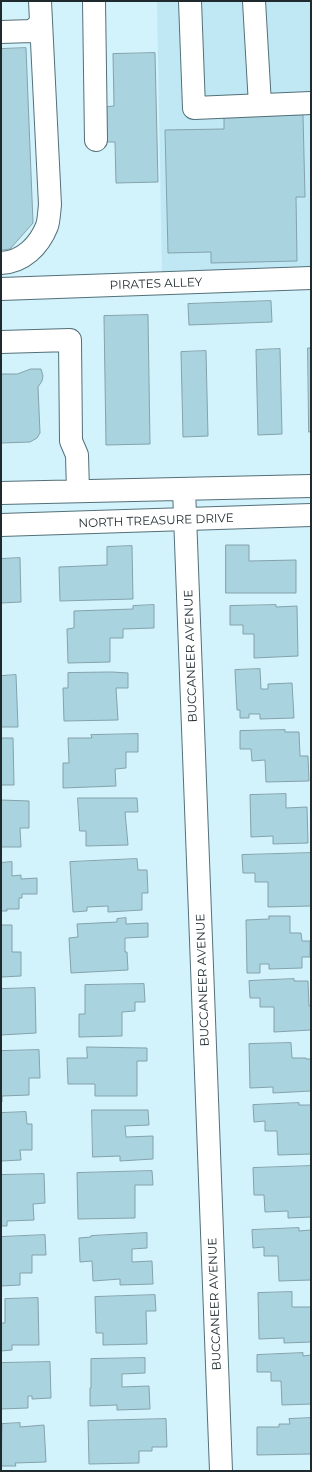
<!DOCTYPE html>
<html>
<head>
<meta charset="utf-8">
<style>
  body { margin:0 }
  #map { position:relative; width:312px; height:1472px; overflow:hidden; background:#d2f2fc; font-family:Montserrat,sans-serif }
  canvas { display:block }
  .frame { position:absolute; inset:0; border:2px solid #1e2a2e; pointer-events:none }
</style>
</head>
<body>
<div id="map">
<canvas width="312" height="1472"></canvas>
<div class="frame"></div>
</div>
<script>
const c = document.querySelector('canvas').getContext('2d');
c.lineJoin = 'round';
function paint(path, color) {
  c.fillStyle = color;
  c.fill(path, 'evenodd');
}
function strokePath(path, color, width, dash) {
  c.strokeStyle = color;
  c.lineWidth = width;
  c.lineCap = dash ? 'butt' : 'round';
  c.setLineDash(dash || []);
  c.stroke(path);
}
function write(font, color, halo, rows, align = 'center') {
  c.font = font + ' Montserrat,sans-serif';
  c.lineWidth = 4;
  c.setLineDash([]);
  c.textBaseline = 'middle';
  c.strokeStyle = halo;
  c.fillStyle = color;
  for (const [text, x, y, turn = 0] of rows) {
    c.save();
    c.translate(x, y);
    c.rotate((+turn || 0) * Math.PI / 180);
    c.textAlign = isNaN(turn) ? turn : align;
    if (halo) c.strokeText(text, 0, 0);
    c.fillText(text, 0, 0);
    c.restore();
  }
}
paint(new Path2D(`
  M157,1h154v267l-149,6z`), '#bfe8f4');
const building = new Path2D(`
  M26,48l7,175 -23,26 -9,1v-201z
  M155,53l3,129 -42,1 -1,-41h-11l-1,-35 11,-1 -1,-52z
  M303,115l2,82h-9l1,64 -86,2v-11l-43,1 -3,-123 59,-1v-11z
  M271,301l1,21 -83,3 -1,-21z
  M148,315l2,129 -44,1 -2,-129z
  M308,348h3v83l-2,1z
  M280,349l2,85 -24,1 -2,-85z
  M206,351l2,85 -25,1 -2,-85z
  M31,369h10l2,7 -1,5 -4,6 2,46 -3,5 -7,4 -29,1v-69h16z
  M226,545h23v16l47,-1v33h-70z
  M132,546l1,53 -73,2 -1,-34 48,-2v-18z
  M20,558l1,44 -20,1v-44z
  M154,605v23l-31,1v9h-13v24l-42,1 -1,-34 7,-1v-17l59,-2v-3z
  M276,605v2l21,-1 1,50 -44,2v-24h-11v-9h-13v-19z
  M260,669l1,20h7v-5l24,-1 2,35 -34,1v-5h-11v4h-9v-8h-3l-2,-40z
  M112,672l16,1v15h-12l2,32 -54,1 -1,-33h5v-15z
  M16,675l2,52h-17v-51z
  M285,730v2h14l1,24h8l1,25 -43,1 -1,-22 -13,1 -1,-12h-11v-18z
  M138,734v18h-12v16l-11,1 1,17 -53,2v-25h6l-1,-25h24l-1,-3z
  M1,738h12l1,47h-13z
  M286,794v14l21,-1 1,36 -35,1v-8l-22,1 -1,-42z
  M78,798h59l1,14h-13l3,33 -42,1v-15h-6z
  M1,800l28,1v27h-9l1,19h-20z
  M311,853v53l-43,1v-25h-13v-9h-12l-1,-18z
  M137,859l1,11h9l1,23h-6v17l-34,2v-6l-21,1v4l-14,1 -3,-50z
  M12,862v14l9,-1v4l16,-1v16h-15v4h-3v11h-12v2h-6v-48z
  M269,916h21v17h11l1,8h8v16h-8v11l-33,1v-5h-9v9h-13l-1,-53 23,-1z
  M126,918v6l22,-1v14l-23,1v14h2l1,18 -57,3 -2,-35 9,-1 -1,-13 40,-2v-3z
  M1,925h11v27h9v24l-20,1z
  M294,979v2h14l1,25h2v24l-37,2v-25h-14v-9h-10l-1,-17z
  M144,984l1,18h-10v9l-13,1v24l-43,1v-23h6v-29z
  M35,988l1,45 -35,2v-46z
  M291,1043l1,15h14v1h5v32l-38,2v-6l-23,1 -1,-44z
  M87,1047l60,1v13h-10v35h-42v-12h-27l-1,-26h20z
  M39,1050l1,28h-11v17l-27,1v6h-1v-51z
  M299,1103v2h12v49l-33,1 -1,-24h-12v-10l-11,1 -1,-17z
  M92,1110h56l1,15 -24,1 1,11 27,-1v23l-33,2v-5l-27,1z
  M26,1112l1,12h5v26h-12l1,10 -20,1v-48z
  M311,1166v51l-23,1v-7l-23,1 -1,-17h-10l-1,-27z
  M152,1171l1,14h-18v33l-57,1 -1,-46z
  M44,1174l1,29 -12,1 1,16 -27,1v5h-6v-51z
  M299,1228v3l12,-1v50l-32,1 -1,-25h-14v-9l-11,1 -1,-18z
  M147,1233v15l-15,1v13l20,-1 1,23 -33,1v-6l-27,2 -1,-20 -12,1 -1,-24 12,-1v-1z
  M45,1235l1,20h-14v18h-12v12l-19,1v-49z
  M292,1292v15h19v35l-27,1v-5l-25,1 -1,-46z
  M155,1295l1,16h-10l1,33 -44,1v-12h-7l-1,-36z
  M38,1298l1,47h-27v5l-11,1v-28h4v-24z
  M303,1353v3l8,-1v49l-29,1 -1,-24h-10v-9h-14v-17z
  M145,1358v15l-23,1v13l27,-1 1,23 -33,1v-5l-27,1v-18h1v-29z
  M50,1362l1,36 -19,1v-3h-4v12l-27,1v-46z
  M311,1418v36l-54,1v-28h22v-3h11l-1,-5z
  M166,1419l1,28h-15v4h-13v12l-50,1 -1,-43z
  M20,1423v4l24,-2 2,37 -31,1 1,3h-15l1,-42z`);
paint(building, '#a9d3df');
strokePath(building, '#84a2ab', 1);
const minor = new Path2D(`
  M94,1l2,139
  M190,1l4,107 117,-5
  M254,1l6,104
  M1,32l31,-1 9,-8
  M1,263c22,-1 38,-17 46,-37 2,-6 2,-14 3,-21l-10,-204
  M1,289l310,-11
  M1,342l69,-2 1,101 6,14 1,36
  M184,489l37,982
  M1,493l310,-7
  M1,525l310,-10`);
strokePath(minor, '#537078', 24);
strokePath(minor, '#fff', 22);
write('12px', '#1e2a2e', '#fff', [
  ["PIRATES ALLEY",156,284,-2],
  ["NORTH TREASURE DRIVE",156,521,-2],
  ["BUCCANEER AVENUE",191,656,-92],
  ["BUCCANEER AVENUE",203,980,-92],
  ["BUCCANEER AVENUE",215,1304,-92]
]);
</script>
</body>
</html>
